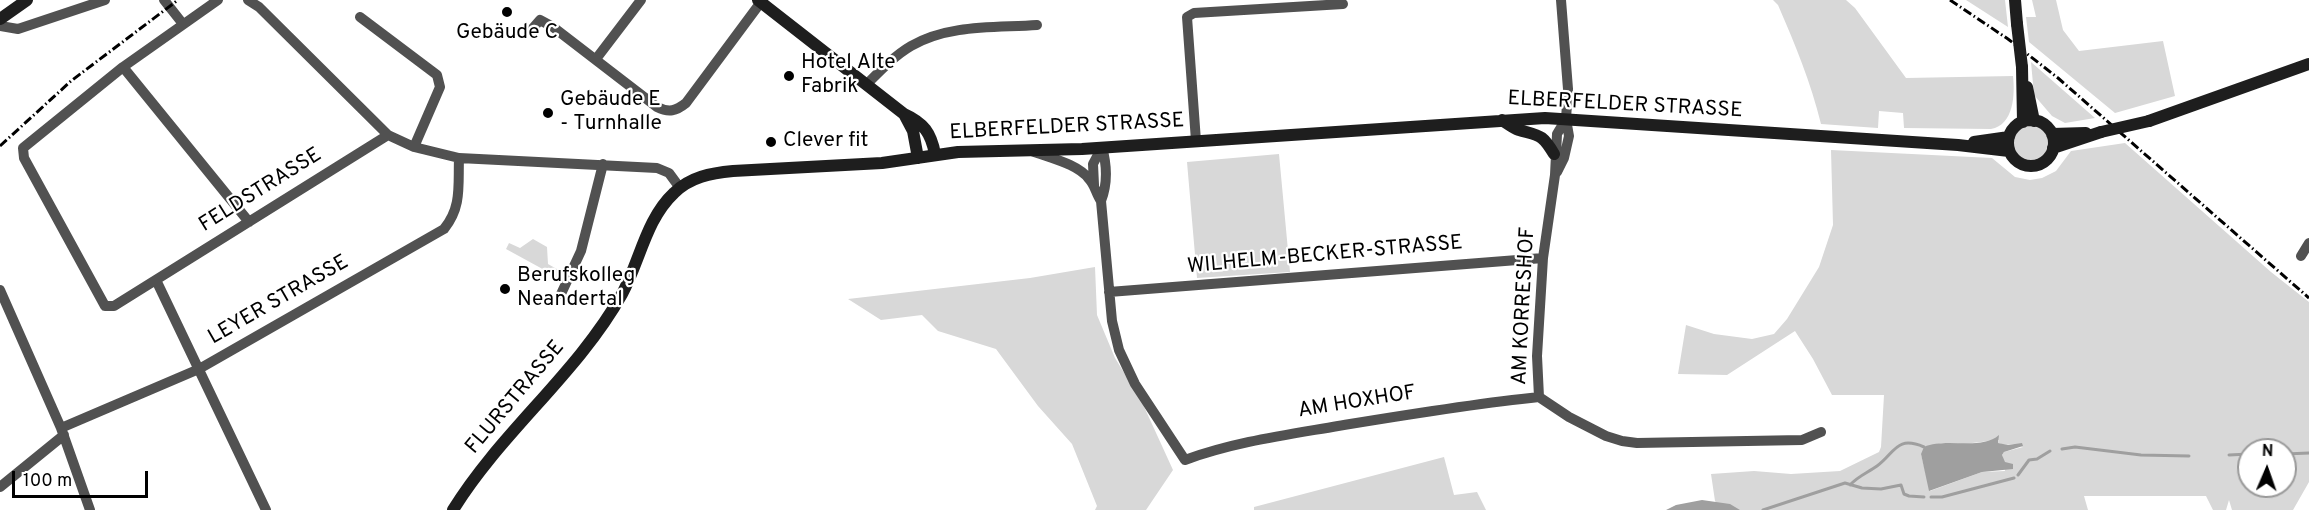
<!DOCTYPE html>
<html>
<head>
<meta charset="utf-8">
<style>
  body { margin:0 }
  #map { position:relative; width:2309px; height:510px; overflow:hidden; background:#fff; font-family:Overpass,sans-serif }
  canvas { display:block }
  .north { position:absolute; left:2237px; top:438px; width:60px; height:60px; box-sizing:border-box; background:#fff; border:2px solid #999; border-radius:50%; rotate:2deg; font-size:16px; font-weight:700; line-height:24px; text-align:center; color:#000 }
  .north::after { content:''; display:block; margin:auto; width:21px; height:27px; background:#000; clip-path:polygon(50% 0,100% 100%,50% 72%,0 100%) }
  .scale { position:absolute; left:12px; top:471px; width:136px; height:27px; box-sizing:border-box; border:3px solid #000; border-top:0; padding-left:8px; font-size:18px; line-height:21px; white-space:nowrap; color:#000; -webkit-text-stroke:4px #fff; paint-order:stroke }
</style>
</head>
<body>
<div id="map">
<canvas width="2309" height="510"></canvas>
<div class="north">N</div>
<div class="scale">100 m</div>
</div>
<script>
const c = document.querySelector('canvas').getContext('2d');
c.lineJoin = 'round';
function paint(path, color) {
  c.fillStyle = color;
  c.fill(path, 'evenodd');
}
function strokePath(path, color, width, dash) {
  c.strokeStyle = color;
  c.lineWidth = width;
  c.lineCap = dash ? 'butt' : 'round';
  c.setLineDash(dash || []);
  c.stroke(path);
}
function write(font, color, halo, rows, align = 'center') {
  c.font = font + ' Overpass,sans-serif';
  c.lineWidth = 4.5;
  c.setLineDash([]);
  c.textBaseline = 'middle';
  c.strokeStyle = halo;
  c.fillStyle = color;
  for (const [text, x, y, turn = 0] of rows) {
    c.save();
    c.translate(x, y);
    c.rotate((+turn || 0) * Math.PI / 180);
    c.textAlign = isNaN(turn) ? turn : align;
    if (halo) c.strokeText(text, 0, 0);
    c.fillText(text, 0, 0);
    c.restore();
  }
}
paint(new Path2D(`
  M1773,0h73l9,8 51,70 107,-2c2,18 1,49 -22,53l-87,-1 -1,-15 -24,-2 -1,17 -57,-4c-10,-41 -26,-80 -43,-119z
  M1966,0h39l3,27z
  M2032,0h24l7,30 16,21 84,-10 12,55 -60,17 -86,-71 -3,-25h10z
  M2031,62l64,56 -30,5 -13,-7 -18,-21z
  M2013 143a18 18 0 1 1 36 0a18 18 0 1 1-36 0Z
  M2125,143l146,129 38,30v180l-16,28h-61l-3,-10 -3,10h-13l-7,-14h-122l4,14h-366l-7,-9 -4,-27 43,-3 37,3 49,-3 39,-19 2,-5 3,-52h-52l-19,-36 -18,-28 -68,44 -49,-1 8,-49 28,9 38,5 22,-5 13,-15 32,-52 14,-42 -2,-75 161,8 23,19 15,3 12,-2 14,-7 15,-20zM1999,440l-1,3c9,4 16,-1 25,4l-19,5 -2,3 3,16 -23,1 -52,19 -9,-37 20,-11 22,1zM2249,450h36v36h-36z
  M1279,154l11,118 -93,6 -10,-116z
  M533,239l14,8 1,17 14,8 -3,6 -53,-29 3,-6 11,5z
  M1095,267l2,48 18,43 26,42 32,70 -27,40h-51l2,-4 -25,-62 -34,-38 -42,-57 -58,-18 -16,-16 -41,5 -33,-21 182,-21z
  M1444,457l10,38 23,-3 9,18h-232v-3z`), '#d8d8d8');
paint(new Path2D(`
  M1999,435l-1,8 10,2 14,-2 1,3 -19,6 -2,3 3,7 8,2v5l-31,3 -53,19 -8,-37 3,-7c22,-10 57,4 75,-12z
  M1702,500l28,4 10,6h-74l10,-5z`), '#9f9f9f');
strokePath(new Path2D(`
  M2062,449l13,-2 66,8 48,1
  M2285,454l24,-1
  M2229,455l20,-1
  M2018,475l11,-15 8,-1 13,-8
  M1850,485c8,-9 17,-12 27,-19 18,-13 19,-31 47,-19
  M1931,497h11l72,-19
  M1763,510l82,-27 17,5 19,1 20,-4 3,9 5,2 15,1`), '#9f9f9f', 3);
strokePath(new Path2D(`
  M164,0l19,24
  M218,0l-95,67 -100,81 1,10 81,148h9l274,-171
  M248,0l11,7 129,128 26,12 45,11 198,10 12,5 11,15
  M360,17l77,58 3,12 -26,60
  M0,26l18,3 87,-29
  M533,28l7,-8 13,7 104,80c12,6 19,4 29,-4l75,-101
  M596,59l45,-59
  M123,67l126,155
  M866,85c14,-14 28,-29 45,-39 38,-22 84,-18 126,-21
  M1196,141l-9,-124 7,-4 149,-9
  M1032,151c18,7 46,13 57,28 6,6 7,15 12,22l11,120 7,29 16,34 50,76c49,-18 101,-25 153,-34 67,-11 133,-22 201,-29
  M1557,172l7,-14 5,-22 -3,-17 2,-30 -7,-89
  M1094,185l-1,-21 9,-17
  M1101,201c7,-18 6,-36 1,-54
  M2301,256l8,-13
  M156,280l110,230
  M0,290l61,138 29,82
  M1109,292l434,-34
  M561,294l20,-43 22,-87
  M1539,397l30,20 37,19 16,5 15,2 165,-3 19,-8
  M1539,397l-2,-41 6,-98 12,-83 2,-41 9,-15
  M61,428l138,-59 245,-140c18,-22 14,-43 15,-71
  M0,487l64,-52`), '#515151', 10);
strokePath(new Path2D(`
  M758,0l146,114c20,9 27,19 31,40
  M2015,0l2,24
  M0,19l27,-19
  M2022,67l1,55
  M2027,87l7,34
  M904,114l9,17 5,27
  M1502,120c5,3 11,8 17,10 21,6 23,4 35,24
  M2008 143a23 23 0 1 1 46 0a23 23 0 1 1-46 0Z
  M2149,121l160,-57
  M2052,134l34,-1
  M1974,142l35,-5
  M2053,148l48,-16
  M453,510c48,-78 124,-136 169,-216 18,-33 24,-75 52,-101 16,-16 37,-20 59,-22l149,-8 76,-11 124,-3 463,-31 413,27 51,6`), '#1e1e1e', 12);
strokePath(new Path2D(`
  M1950,0l58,39 50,39 251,220
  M0,146l71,-65 107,-81`), '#000', 3, [9, 3, 1.5, 3]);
strokePath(new Path2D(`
  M2017,24l5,43
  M2101,132l48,-11`), '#1e1e1e', 12);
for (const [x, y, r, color] of [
  [507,12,6,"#000"],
  [789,76,6,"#000"],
  [548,113,6,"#000"],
  [771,142,6,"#000"],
  [505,289,6,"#000"]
]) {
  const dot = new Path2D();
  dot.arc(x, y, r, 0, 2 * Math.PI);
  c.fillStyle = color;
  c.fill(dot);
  strokePath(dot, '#fff', 2);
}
write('21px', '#000', '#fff', [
  ["Gebäude C",507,34,"center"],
  ["Hotel Alte",801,64],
  ["Fabrik",801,88],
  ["Gebäude E",560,101],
  ["- Turnhalle",560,125],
  ["Clever fit",783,142],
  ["Berufskolleg",517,277],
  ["Neandertal",517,301]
], 'left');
write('21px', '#000', '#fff', [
  ["ELBERFELDER STRASSE",1625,106,3],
  ["ELBERFELDER STRASSE",1067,128,-3],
  ["FELDSTRASSE",261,191,-32],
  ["WILHELM-BECKER-STRASSE",1325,256,-5],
  ["LEYER STRASSE",279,301,-30],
  ["AM KORRESHOF",1525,306,-87],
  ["FLURSTRASSE",516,398,-50],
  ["AM HOXHOF",1357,403,-9]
]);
</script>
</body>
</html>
